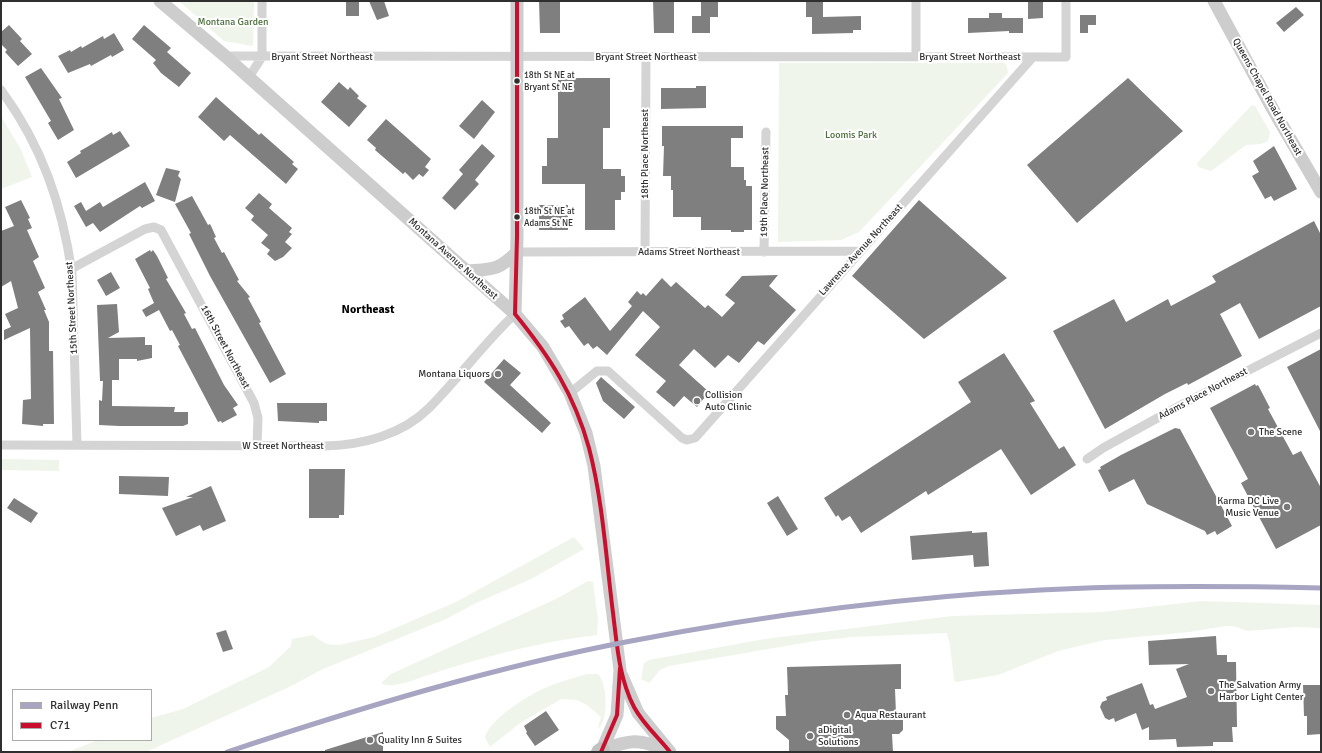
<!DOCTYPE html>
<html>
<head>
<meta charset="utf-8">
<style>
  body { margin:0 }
  #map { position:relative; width:1322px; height:753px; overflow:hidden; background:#fff; font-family:Signika,sans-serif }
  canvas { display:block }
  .frame { position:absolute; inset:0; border:2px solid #2f2f2f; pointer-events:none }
  .legend { position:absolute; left:12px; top:689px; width:140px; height:52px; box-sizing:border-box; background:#fff; border:1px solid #acacac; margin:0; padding:5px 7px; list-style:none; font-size:12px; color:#2f2f2f }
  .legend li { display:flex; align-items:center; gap:8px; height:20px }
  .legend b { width:20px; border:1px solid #acacac }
</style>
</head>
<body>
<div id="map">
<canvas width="1322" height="753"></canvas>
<div class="frame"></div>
<ul class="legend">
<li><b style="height:5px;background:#a8a5c2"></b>Railway Penn</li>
<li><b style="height:5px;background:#c8102e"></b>C71</li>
</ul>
</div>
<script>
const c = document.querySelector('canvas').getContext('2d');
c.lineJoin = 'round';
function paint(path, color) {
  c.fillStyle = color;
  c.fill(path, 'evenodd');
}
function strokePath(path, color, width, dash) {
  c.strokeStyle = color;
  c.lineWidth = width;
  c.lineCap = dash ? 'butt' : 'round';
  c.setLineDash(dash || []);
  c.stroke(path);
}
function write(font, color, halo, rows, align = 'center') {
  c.font = font + ' Signika,sans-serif';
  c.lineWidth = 4;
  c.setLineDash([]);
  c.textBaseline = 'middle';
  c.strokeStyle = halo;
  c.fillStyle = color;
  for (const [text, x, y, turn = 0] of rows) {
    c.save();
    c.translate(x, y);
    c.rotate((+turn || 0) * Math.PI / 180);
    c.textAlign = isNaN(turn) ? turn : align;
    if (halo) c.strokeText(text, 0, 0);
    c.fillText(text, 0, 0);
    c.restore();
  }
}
paint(new Path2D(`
  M179,1h75l-1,45 -29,-5z
  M779,63h225l3,3 1,7 -149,159 -18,8 -63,2z
  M1252,105l3,1 15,26 -2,9 -7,3 -15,1 -35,26 -13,-4 -1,-4z
  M1,116l20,34 11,27 -31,12z
  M1,459l58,1v11l-58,-1z
  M574,537l10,12 -53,30 -55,24 -30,16 -123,50 -34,18 -143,65h-78l30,-12h53v-22l32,-9 86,-42 22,-21 1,-7 21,-4c4,3 9,7 14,9 14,4 31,-5 45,-6l84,-36z
  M588,581l5,1 5,38 -1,15c-60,7 -118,23 -175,42 -10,4 -32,12 -41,6l10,-9 165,-75z
  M1202,601l119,4v23l-26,-1 -47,4 -15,-5h-8l-36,6 -84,8 -47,11 -60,24 -42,7 -2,-2 -4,-35 -3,-12 -95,4 -37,4 -146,25 -9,4 -11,13 -8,-4 3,-16 5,-3 116,-21 187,-23 151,-4z
  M587,674h11c9,9 11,45 1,54l-1,-1 3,-10 -14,-12 -10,-5 -16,-1 -41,24 -30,24 -5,-9c2,-17 45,-44 60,-50 14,-6 28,-10 42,-14z`), '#eff5eb');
paint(new Path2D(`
  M346,1h13v15h-13z
  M369,1h15l5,15 -12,4z
  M539,1h21v32h-20z
  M653,1h21v32h-20z
  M701,1h17v16h-8v16h-18v-17h9z
  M806,1h17v16l38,-1v14h-8v3l-41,1v-17h-6z
  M1028,2h15v16l-15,1z
  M1296,7l8,8 -20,17 -8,-9z
  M989,13h13v5h21v15h-14v-2l-41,2v-15h21z
  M1080,15h16v10h-8v8h-8z
  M9,25l13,14 -2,2 12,13 -14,12 -13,-14 2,-2 -6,-6v-12z
  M144,25l27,23 -4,4 24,21 -12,14 -18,-14 -8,-10 3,-3 -24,-21z
  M114,33l10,17 -12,7 -1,-2 -20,11 -1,-2 -22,9 -10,-17 12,-6 1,2 10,-6 1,2 21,-12 1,3z
  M41,68l21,30 -3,1 15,31 -16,10 -10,-17 3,-2 -26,-44z
  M558,78h52v50h-7v41h18v7h4v16h-4v8h-6v30h-30v-46h-43v-18h5v-28h11z
  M1128,78l55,53 -106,92 -50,-58z
  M339,82l9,8 2,-3 9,9 -2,2 10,8 -18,21 -28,-25z
  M696,86h10v22l-45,1v-21h35z
  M216,97l43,38 2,-2 33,29 -2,2 6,5 -12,15 -56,-49 -6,6 -26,-24z
  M482,100l13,12 -21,27 -15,-13z
  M386,119l45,40 -6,8 4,3 -6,7 -4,-3 -6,6 -8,-8 -2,2 -28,-24 1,-2 -9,-8z
  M662,126h81v12h-12v29h13v13h2v6h6v44h-8v2h-13v-2h-30v-13h-28v-27h-2v-14h-8l1,-30h-2z
  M120,131l10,15 -54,32 -9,-16 14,-9 -1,-2 7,-4 25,-15 1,3z
  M482,144l13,12 -20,24 4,4 -24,26 -13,-12 21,-24 -4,-4z
  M1274,146l23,43 -23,12 -3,-5 -6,3 -13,-23 7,-4 -6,-11z
  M166,168l14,3 -2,5 3,3 -6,23 -19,-7z
  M145,182l10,19 -13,7 -2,-2 -40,26 -7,-9 -7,4 -12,-21 7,-4 5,9 14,-9 3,5z
  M259,193l13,11 -3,4 23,20 -3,4 3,2 -7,8 7,6 -9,9 -8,4 -8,-7 3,-4 -9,-7 7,-8 -17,-15 3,-4 -9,-8z
  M192,196l16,29 2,-1 2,4 4,9 -2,1 8,15 2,-1 15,28 -2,1 13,16 -2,1 13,24 -2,1 27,51 -16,9 -60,-107 -21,-42 2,-1 -16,-29z
  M21,200l9,18 -2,1 4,9 -5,2 12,27 -6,4 12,27 -7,4 8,18h-2l5,12v29h4l1,73h-11v2l-21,-2 1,-24 8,-1 -1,-71 -26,12v-10l7,-3 -6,-13 13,-6 -7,-27 -10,6v-56l13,-5 -9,-19z
  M919,200l88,78 -83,61 -72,-63z
  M539,205h29v25h-29z
  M1314,221l7,14v71l-62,33 -19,-36 -20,11 22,42 -54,29 -1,-2 -22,11 -60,35 -52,-98 61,-32 12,23 42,-23 3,7 45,-24 -4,-6z
  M150,250l1,2 2,-2 4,6 11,22 -2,1 20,34 -2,1 8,15 3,-1 29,57 14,20 -5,3 4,7 -15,8 -1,-2 -3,1 -40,-76 2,-1 -8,-15 -2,1 -11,-21 -13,7 -4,-7 12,-7 -6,-14 2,-1 -15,-29z
  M111,272l9,16 -14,8 -9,-16z
  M778,275l-9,11 27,24 -32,35 -6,-4 -19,22 -11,-8 -13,13 -21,-19 -15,16 30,27 -12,15 -13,-11 -10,11 -18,-15 10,-11 -31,-26 25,-28 -17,-16 -36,44 -10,-9 -4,3 -5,-6 -4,3 -15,-20 -4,2 -5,-7 4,-2 -2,-4 23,-18 25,34 22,-25 -4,-4 9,-11 4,4 2,-2 3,3 16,-18 9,9 5,-5 29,26 3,-3 14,12 13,-14 -10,-8 17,-19z
  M117,304l2,28 -11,6 37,-1v8h7v13l-15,3v-2h-18v21h-7v26l63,1 -1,5h14v12l-5,2h-64l-20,-1v-25l3,1 1,-20h-3l-3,-76z
  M1321,349v84l-34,-66z
  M1004,353l31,48 -5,2 29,46 5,-3 12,19 -45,30 -30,-46 -73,46 -2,-4 -65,42 -11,-17 -8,5 -4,-6 -2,2 -12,-19 147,-96 -13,-20z
  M504,359l17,14 -11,12 41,38 -9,10 -58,-51z
  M601,377l34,30 -11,12 -21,-18 -7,-18z
  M1255,384l1,2 2,-1 12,23 -2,1 25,46 8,-4 20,37v37l-45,24 -35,-66 7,-4 -38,-71z
  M277,403h50v18h-8v2l-41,-2z
  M1175,428l5,1 52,97 -15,9 -2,-4 -8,4 -2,-4 -58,-27 -13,-25 -25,13 -11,-22 3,-1 -1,-2 21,-12z
  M309,469h36l-1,46h-5v3h-30z
  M119,476l50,1 -1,19 -49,-2z
  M211,486l15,35 -23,10 -3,-6 -24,11 -14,-28 31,-11h-7z
  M778,496l20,33 -11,7 -20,-33z
  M14,498l24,15 -7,10 -24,-15z
  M972,531v2l15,-1 2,34 -15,1 -1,-12 -61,5 -2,-24z
  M226,630l7,19 -10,3 -7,-19z
  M1216,636l1,19h10v7h9l1,65h-5l1,15h-20v4l-36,1 -1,-8 -27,1v-13l-7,3 -6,-17 -21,9 -1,-4 -5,2 -4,-2 -5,-11 2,-5 5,-2 -1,-3 36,-14 8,22 3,-1 2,5 32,-12 -11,-28 13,-5 -40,1 -1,-24z
  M901,664v25h-6l1,25h7v16l-4,4h-7l1,18h-104v-12l-13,-11v-13h10l-1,-21h3l-1,-28z
  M1303,685h18v49l-14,1v-19h-3z
  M546,711l13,19 -24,16 -9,-13 1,-1 -3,-6z
  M383,732v20h-58v-2z`), '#7f7f7f');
strokePath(new Path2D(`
  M225,56l841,1v-56
  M916,57v-56
  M249,77l13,-20v-56
  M1,90c41,56 61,114 71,183l5,172
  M517,252l343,-1
  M645,252l1,-195
  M764,252l2,-120
  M71,269l74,-40 9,-2 7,3 93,173 4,15 -1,28
  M570,393l27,-22h11l74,67 5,2 8,-2 338,-381
  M1,445l324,1c37,-1 77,-11 104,-38 30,-30 55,-65 86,-94
  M1087,459l16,-11 78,-43 140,-72`), '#d4d4d4', 9);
strokePath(new Path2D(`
  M160,1l65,55 290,258 28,33 27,46 16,40 8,33 26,204 -3,45 -16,37
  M1214,1l57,105 50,86
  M467,271c25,-2 31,0 50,-19
  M515,314l2,-77v-236
  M622,676l16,37 32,39
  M602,750c27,-10 37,-12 64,0`), '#cdcdcd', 13);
strokePath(new Path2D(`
  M599,752l3,-2`), '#c1c1c1', 16);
strokePath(new Path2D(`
  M515,314c35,43 59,80 74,134 14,54 17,110 24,165 4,32 6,65 21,94 9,17 24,30 36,45
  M515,314l2,-77v-236
  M601,752l16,-37 3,-47`), '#c8102e', 4);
strokePath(new Path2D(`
  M227,752c133,-44 267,-85 404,-111 135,-26 273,-44 410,-51 94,-5 187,-4 280,-2`), '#a8a5c2', 5);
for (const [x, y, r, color] of [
  [517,81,3.5,"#2f2f2f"],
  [517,217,3.5,"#2f2f2f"],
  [498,374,4,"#787878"],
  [697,401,4,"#787878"],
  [1251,432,4,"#787878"],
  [1287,507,4,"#787878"],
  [1211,691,4,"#787878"],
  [847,715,4,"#787878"],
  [810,736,4,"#787878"],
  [370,740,4,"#787878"]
]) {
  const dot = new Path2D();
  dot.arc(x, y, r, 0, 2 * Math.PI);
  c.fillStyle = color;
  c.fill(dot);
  strokePath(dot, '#fff', 1.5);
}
write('9px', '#2f2f2f', '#fff', [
  ["18th St NE at",524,76],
  ["Bryant St NE",524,88],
  ["18th St NE at",524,212],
  ["Adams St NE",524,224]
], 'left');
write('10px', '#496d39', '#fff', [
  ["Montana Garden",233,22],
  ["Loomis Park",851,135]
]);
write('10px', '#2f2f2f', '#fff', [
  ["Bryant Street Northeast",322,57],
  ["Bryant Street Northeast",646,57],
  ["Bryant Street Northeast",970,57],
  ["Queens Chapel Road Northeast",1267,97,61],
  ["18th Place Northeast",645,154,-90],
  ["19th Place Northeast",765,192,-89],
  ["Lawrence Avenue Northeast",861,250,-48],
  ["Adams Street Northeast",689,252],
  ["Montana Avenue Northeast",453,259,42],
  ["15th Street Northeast",72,308,-93],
  ["16th Street Northeast",225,347,62],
  ["Adams Place Northeast",1203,394,-28],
  ["W Street Northeast",283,446]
]);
write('10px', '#2f2f2f', '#fff', [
  ["Montana Liquors",490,374,"right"],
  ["Collision",705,395],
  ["Auto Clinic",705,407],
  ["The Scene",1259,432],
  ["Karma DC Live",1279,501,"right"],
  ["Music Venue",1279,513,"right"],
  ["The Salvation Army",1219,685],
  ["Harbor Light Center",1219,697],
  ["Aqua Restaurant",855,715],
  ["aDigital",818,730],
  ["Solutions",818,742],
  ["Quality Inn & Suites",378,740]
], 'left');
write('bold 12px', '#000', '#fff', [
  ["Northeast",368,310]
]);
</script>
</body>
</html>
